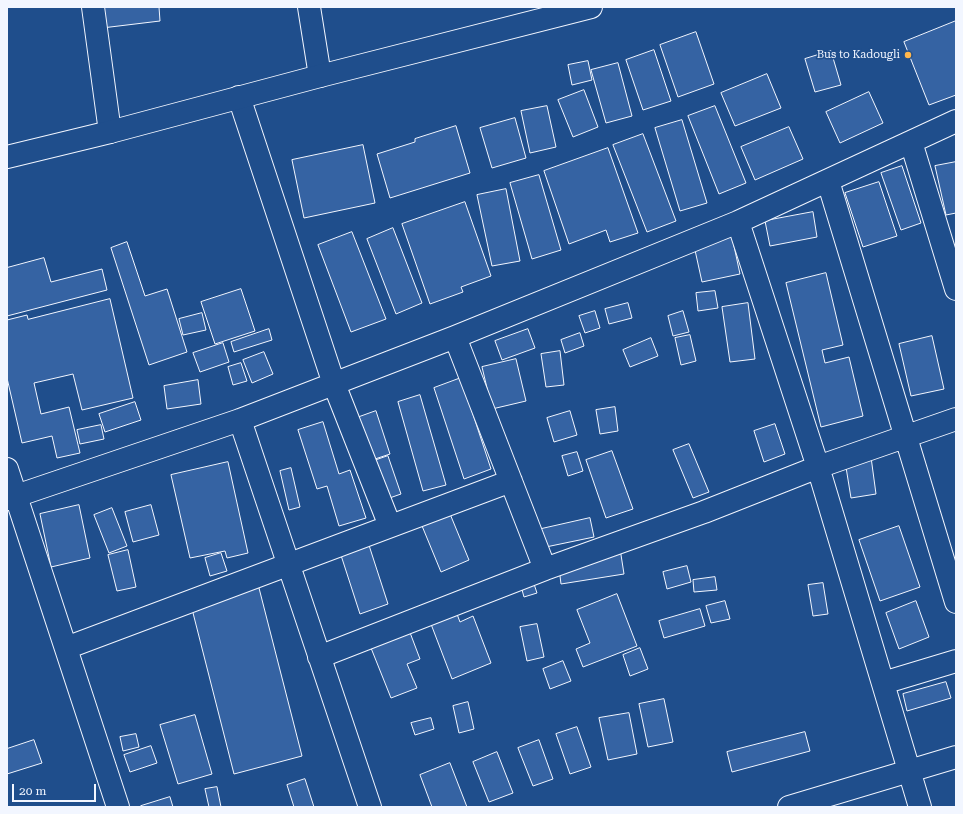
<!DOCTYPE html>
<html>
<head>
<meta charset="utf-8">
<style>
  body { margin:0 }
  #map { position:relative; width:963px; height:814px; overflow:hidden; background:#1f4e8c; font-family:"Roboto Serif",serif }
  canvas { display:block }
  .frame { position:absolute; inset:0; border:8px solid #f2f6ff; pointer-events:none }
  .scale { position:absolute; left:12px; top:784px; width:84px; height:18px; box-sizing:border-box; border:2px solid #f2f6ff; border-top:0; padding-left:5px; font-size:12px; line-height:14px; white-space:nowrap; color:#f2f6ff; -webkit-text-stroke:3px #1f4e8c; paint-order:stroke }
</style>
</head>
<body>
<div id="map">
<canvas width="963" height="814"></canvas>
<div class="frame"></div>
<div class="scale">20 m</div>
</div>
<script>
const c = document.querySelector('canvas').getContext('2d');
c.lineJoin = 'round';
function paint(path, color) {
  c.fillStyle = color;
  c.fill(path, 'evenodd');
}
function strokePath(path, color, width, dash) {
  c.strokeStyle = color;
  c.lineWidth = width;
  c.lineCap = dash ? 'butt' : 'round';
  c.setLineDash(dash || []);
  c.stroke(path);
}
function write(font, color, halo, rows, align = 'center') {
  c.font = font + ' "Roboto Serif",serif';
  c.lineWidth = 3;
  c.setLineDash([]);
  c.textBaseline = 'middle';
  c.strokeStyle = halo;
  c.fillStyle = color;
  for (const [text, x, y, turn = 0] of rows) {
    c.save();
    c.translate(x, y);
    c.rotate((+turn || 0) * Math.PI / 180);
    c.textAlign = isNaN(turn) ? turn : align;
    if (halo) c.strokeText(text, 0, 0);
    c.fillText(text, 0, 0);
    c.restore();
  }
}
const building = new Path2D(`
  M99,7h60l1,14 -58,7z
  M956,21v74l-27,10 -25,-63z
  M696,32l18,52 -36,13 -18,-52z
  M654,50l17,51 -28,9 -17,-50z
  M831,51l10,34 -26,7 -10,-33z
  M588,61l4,19 -20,5 -4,-20z
  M618,63l14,53 -26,7 -15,-53z
  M767,74l14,34 -46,18 -14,-33z
  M584,90l14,37 -25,10 -15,-37z
  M869,92l14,31 -43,20 -14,-31z
  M547,106l9,41 -26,6 -9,-42z
  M715,106l31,77 -27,11 -31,-78z
  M515,118l11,40 -34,10 -12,-40z
  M682,120l25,83 -27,8 -25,-83z
  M456,126l14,47 -80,25 -13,-44 38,-12v-3z
  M789,127l14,32 -48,21 -14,-33z
  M643,134l33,87 -29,11 -34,-87z
  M363,145l12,58 -71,15 -12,-58z
  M608,148l30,85 -28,9 -4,-12 -37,14 -25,-73z
  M956,162v51l-10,2 -11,-49z
  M902,166l19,57 -20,7 -20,-57z
  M539,175l22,75 -29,9 -22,-76z
  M879,182l18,54 -34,11 -18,-54z
  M506,189l14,72 -28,5 -15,-71z
  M465,202l26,74 -30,11 2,5 -33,12 -28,-80z
  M813,212l4,25 -47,9 -5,-25z
  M393,228l29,75 -26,11 -29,-75z
  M352,232l34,87 -35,13 -33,-87z
  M731,232l9,42 -38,8 -9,-41z
  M127,242l18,54 22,-7 20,63 -38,13 -38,-117z
  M44,258l7,24 51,-13 5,21 -100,26v-48z
  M826,273l17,72 -21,5 3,13 24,-6 14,59 -42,11 -35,-144z
  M241,289l14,42 -40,13 -14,-42z
  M715,291l3,17 -20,3 -2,-18z
  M110,299l23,99 -51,12 -9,-36 -39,9 7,31 28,-7 11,46 -23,5 -5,-22 -30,7 -15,-65v-58l20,-5 1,4z
  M628,303l4,15 -23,6 -4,-15z
  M748,303l7,56 -25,3 -8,-55z
  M595,311l5,17 -15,5 -6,-17z
  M683,311l6,21 -16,4 -5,-20z
  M202,313l4,17 -23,5 -4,-16z
  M269,329l3,11 -38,12 -3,-10z
  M528,329l7,19 -33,12 -7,-19z
  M580,333l4,13 -19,7 -4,-13z
  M690,335l6,26 -15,4 -6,-27z
  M932,336l12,53 -33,7 -12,-52z
  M651,338l7,18 -28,11 -7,-17z
  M223,343l6,19 -29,10 -7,-19z
  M560,351l4,34 -18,2 -5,-33z
  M264,352l9,22 -21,9 -9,-23z
  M516,359l10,42 -34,8 -10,-42z
  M241,363l6,18 -14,4 -5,-18z
  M461,378l30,91 -27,10 -30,-91z
  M198,380l3,24 -34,5 -3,-23z
  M420,395l26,90 -23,6 -25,-89z
  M135,402l6,18 -36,12 -6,-18z
  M615,407l3,24 -18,3 -4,-24z
  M376,411l14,43 -24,8 -15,-42z
  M570,411l7,24 -23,7 -7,-24z
  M323,422l16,52 11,-4 16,48 -27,8 -12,-40 -10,3 -19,-59z
  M775,424l10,30 -21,8 -10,-31z
  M101,425l3,14 -24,5 -3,-14z
  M689,444l20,48 -16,6 -20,-48z
  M612,451l21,58 -27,9 -20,-58z
  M577,452l6,19 -15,5 -6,-20z
  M388,456l13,38 -20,7 -13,-38z
  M871,457l5,37 -25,4 -6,-37z
  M228,462l20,91 -21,5 -2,-7 -35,7 -19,-83z
  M291,468l9,39 -11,3 -9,-39z
  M79,505l11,53 -39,9 -11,-53z
  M151,505l8,30 -26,7 -8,-30z
  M112,508l15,38 -18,7 -15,-38z
  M448,509l21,51 -28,12 -21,-51z
  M590,518l4,19 -53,11 -4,-18z
  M899,526l21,61 -40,14 -21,-61z
  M366,536l22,68 -28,10 -22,-68z
  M619,542l5,32 -63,10 -3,-24z
  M128,550l8,37 -19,4 -9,-36z
  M221,553l6,18 -17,5 -5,-18z
  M687,566l4,16 -24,7 -4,-17z
  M531,575l6,18 -13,4 -5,-18z
  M715,577l2,13 -23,2 -1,-12z
  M823,583l5,31 -15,2 -5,-31z
  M259,588l43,168 -68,18 -43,-169z
  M617,594l20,52 -54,21 -7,-18 14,-6 -13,-33z
  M452,601l8,21 13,-6 18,47 -39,16 -26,-68z
  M725,601l5,18 -19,4 -5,-17z
  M916,601l13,36 -30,12 -13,-36z
  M700,609l5,17 -41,12 -5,-17z
  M406,622l14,37 -13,5 10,24 -26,10 -24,-60z
  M537,624l7,33 -17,4 -7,-34z
  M640,648l8,21 -18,7 -7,-21z
  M563,661l8,20 -21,8 -7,-20z
  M946,682l5,16 -44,13 -4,-17z
  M664,699l9,43 -25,5 -9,-43z
  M468,702l6,27 -15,4 -6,-27z
  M629,713l8,41 -29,6 -9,-42z
  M195,715l17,59 -34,10 -18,-59z
  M431,718l3,11 -19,6 -4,-12z
  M577,727l14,40 -21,7 -14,-40z
  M805,732l5,19 -78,21 -5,-20z
  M136,734l3,13 -16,4 -3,-14z
  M34,740l8,23 -35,11v-25z
  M539,740l14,39 -20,7 -15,-38z
  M151,746l6,17 -27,9 -6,-17z
  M497,752l16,41 -24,9 -16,-40z
  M450,763l17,44h-35l-12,-32z
  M305,779l9,28h-20l-7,-22z
  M217,787l4,20h-12l-4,-18z
  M170,797l3,10h-31l-1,-1z`);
paint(building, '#3563a3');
strokePath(building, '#f2f6ff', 1);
const minor = new Path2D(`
  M93,7l17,125
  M309,7l11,69
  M239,97l95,287 56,142
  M911,142l45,147
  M828,181l128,421
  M738,222l80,245 102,340
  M455,337l90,232
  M240,420l130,387
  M7,469l111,338
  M7,499l233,-79 215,-83 283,-115 218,-101
  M66,648l445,-167
  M319,657l226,-88 159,-57 114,-45 138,-48
  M883,683l73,-22
  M789,807l167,-50`);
const major = new Path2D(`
  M7,157l103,-25 210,-56 271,-69`);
strokePath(minor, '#f2f6ff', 24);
strokePath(major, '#f2f6ff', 24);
strokePath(minor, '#1f4e8c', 22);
strokePath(major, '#1f4e8c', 22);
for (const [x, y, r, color] of [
  [908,55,4,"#ffb74d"]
]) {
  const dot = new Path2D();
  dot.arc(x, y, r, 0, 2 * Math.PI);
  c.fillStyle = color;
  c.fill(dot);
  strokePath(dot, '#1f4e8c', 1.5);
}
write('11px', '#f2f6ff', '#1f4e8c', [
  ["Bus to Kadougli",900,55]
], 'right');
</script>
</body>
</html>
